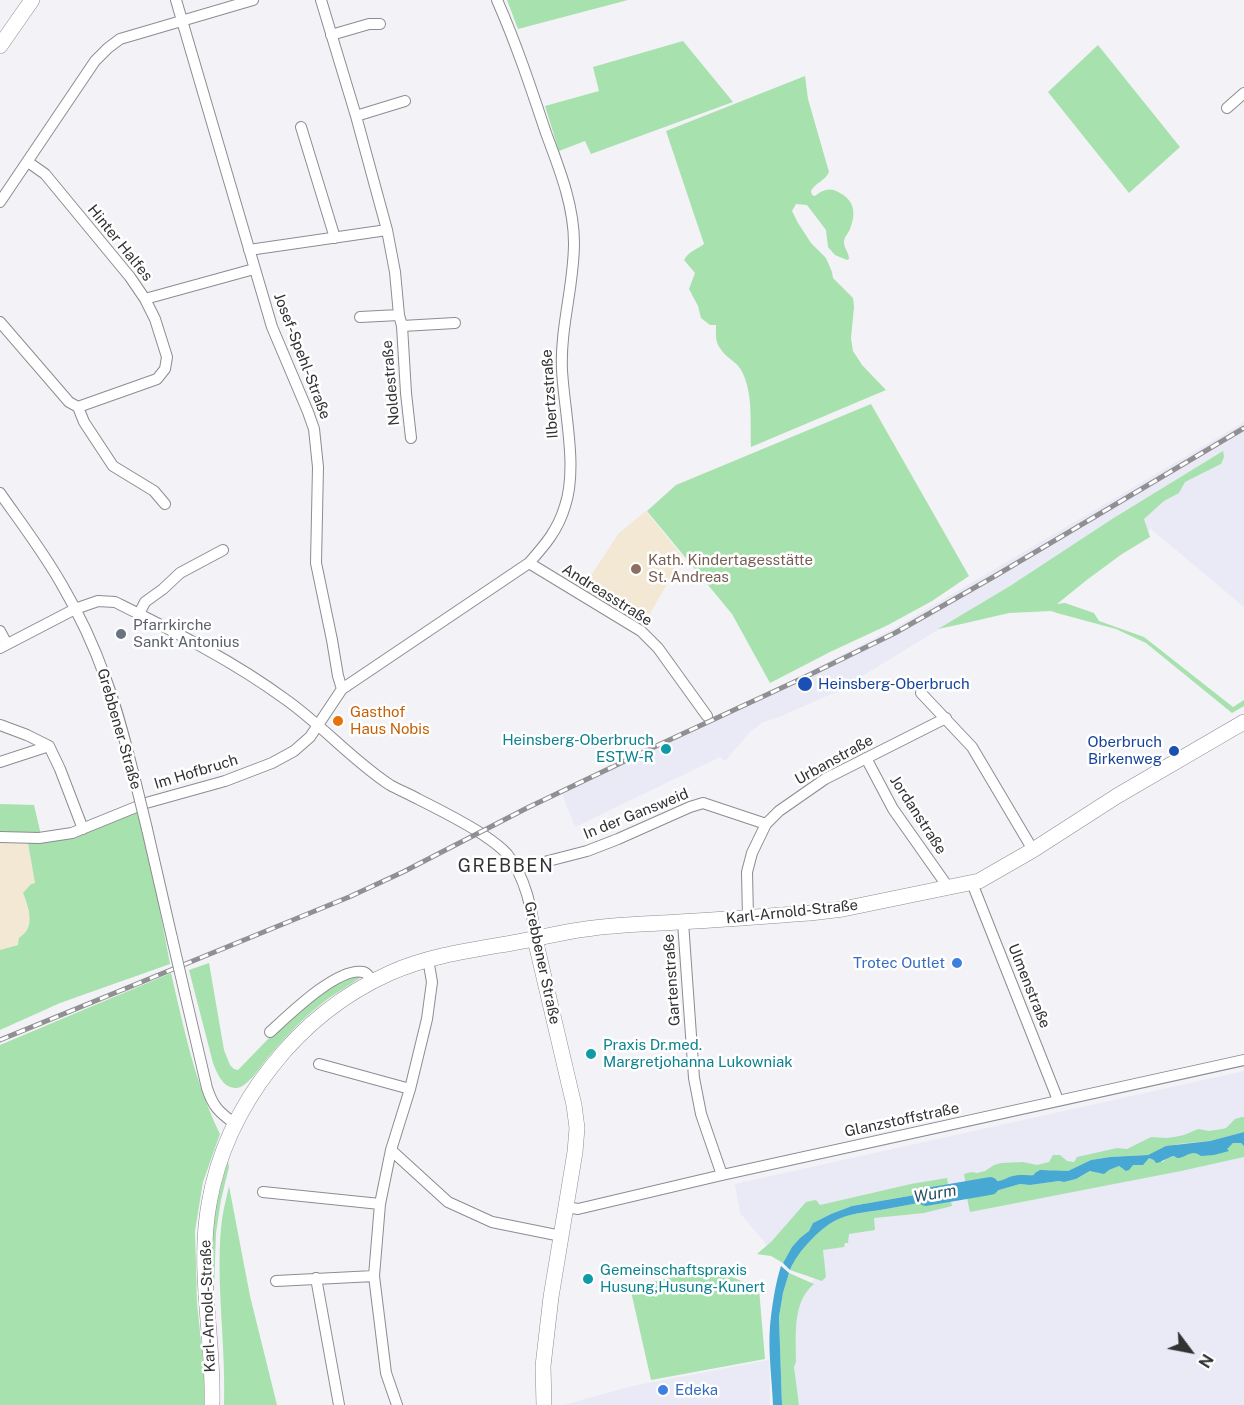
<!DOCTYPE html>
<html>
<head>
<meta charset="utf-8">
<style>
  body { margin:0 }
  #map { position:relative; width:1244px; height:1405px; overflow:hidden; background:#f3f2f7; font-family:"Public Sans",sans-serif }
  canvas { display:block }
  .north { position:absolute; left:1160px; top:1321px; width:60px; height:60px; -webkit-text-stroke:4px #fff; paint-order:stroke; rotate:122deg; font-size:16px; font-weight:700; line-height:24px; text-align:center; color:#323234 }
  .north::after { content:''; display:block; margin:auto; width:21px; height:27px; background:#323234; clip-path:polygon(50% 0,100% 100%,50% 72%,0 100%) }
</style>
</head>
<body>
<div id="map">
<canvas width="1244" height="1405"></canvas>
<div class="north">N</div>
</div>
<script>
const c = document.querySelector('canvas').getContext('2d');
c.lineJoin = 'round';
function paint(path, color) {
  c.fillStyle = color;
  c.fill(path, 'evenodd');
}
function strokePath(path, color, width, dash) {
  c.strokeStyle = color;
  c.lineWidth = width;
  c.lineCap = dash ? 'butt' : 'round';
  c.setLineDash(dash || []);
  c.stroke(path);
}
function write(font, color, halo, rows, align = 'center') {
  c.font = font + ' "Public Sans",sans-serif';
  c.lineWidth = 5;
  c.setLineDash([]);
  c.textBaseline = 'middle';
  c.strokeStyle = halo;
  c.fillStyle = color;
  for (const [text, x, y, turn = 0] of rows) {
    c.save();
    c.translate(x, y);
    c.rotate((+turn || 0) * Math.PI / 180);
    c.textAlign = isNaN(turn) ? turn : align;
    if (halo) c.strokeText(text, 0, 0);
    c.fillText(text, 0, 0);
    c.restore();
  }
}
paint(new Path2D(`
  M1244,422v185l-93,-78 -3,3 -4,-13 20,-18 15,-8 6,-11 36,-18 1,-12 -110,67 -102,67 -174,106 -57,25 -16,5 -14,11 -24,28 -5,-4 -145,70 -14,-36 208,-99 124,-63z
  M1244,1071v334h-445l-5,-38v-36l4,-36 21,-21 -49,-25 -30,-36 -5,-29z
  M769,1360l1,45h-206l68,-19z`), '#eae9f6');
paint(new Path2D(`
  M646,511l37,46 -38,65 -26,-16 -2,3 -31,-18 4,-7 -2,-4 31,-47z
  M0,841l28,2 7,40 -4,1 -8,9 8,26 -3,8 -10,18 -18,5z`), '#f3e8d3');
paint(new Path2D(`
  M507,0h121l-110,29z
  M683,41l50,61 -142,52 -6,-13 -26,10 -14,-45 54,-15 -6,-24z
  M1098,45l82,102 -51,46 -81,-101z
  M805,76l3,23 21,73c-4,9 -14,11 -18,19l1,4 3,1c8,-7 16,-9 25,-3 15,8 16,21 10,36 -2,5 -6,8 -6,13 0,7 5,10 5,17l-2,1 -12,-5 -7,-8 -2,-17 -19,-25 -11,-1 -4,7 6,12 13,20 15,15 6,14 1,6 20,20 1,9 -3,31 2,13 9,14 24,25 -135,57c-1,-23 2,-49 -7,-71 -6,-16 -16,-15 -24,-28 -5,-6 -4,-15 -4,-23h-6l-9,-7 -3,-12 -9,-17 6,-16 -11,-13c6,-10 11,-9 20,-16l-38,-113z
  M871,404l98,172 -37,25 -44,24 -58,27 -60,31 -38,-69 -85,-103 29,-26z
  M1223,451l1,6 -3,7 -36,18 -6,11 -15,8 -20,18 6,18 -28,17 -34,25 -31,25 8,-1 29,10 5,8 45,16 89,70 11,-7v6l-12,7 -86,-70 -30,-14 -59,-16 -6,-2 -42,2 -43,10 -28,6 72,-43 102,-67z
  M0,804l34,1 7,30h-41z
  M141,811l29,153 -110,39 -60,27v-80l18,-5 1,-7c17,-11 10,-29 4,-45l8,-9 4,-1 -7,-40 20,-2 35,-7 28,-13z
  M209,963l15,87 6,15 4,4 4,1 32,-33 61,-51 27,-10 2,2c-10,7 -21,13 -31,20 -23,17 -42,37 -60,58 -7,8 -21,31 -32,32 -14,1 -20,-15 -24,-25l-24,-93z
  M171,973c13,56 24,110 49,161l-17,48 -8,49 2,72 7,67 1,35h-205v-360z
  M1242,1117h2v15l-34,9 -32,3 -19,6 -11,5 -38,2 -19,3 -23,11h-14l-7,-1 -13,5h-10l-17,3 -5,3 -28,3 -3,3 -5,-1 -2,-12 7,-2 6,1 8,-2 9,-6 7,-2 22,-1 14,3 12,-3 4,-7h7l7,6 7,1 3,-5 40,-9 10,1 24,-12 15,1 8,-1 10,-2 14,-6 11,2 13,-2 4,-1 9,-9z
  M1233,1143h8l3,3v11l-63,14 -211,41 -3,-14 19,-7 6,1 28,-8 10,1 29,-4 5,1 12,-3 15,-8 15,1 3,-2 10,-4 4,3c4,-1 8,-3 11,-5 6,-2 10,-2 15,-6l14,4 5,-5 7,-1 2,2c5,-1 9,-4 14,-5 14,-3 31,1 42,-10z
  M228,1161l1,6 -8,33 -5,33 -2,56 4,79c-3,-48 -10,-96 -5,-144 3,-22 9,-42 15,-63z
  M947,1178l2,11 -97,17 -21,8 -18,9 -4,8 -9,7 -8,9 -9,16 -12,-7 -14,-2 15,-13 34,-39 10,-2 4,5 91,-21z
  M229,1186l21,110 27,109h-53c2,-59 -8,-118 -3,-177 1,-14 5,-28 8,-42z
  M950,1197l2,9 -28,7 -50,5 1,12 -26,4 -1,9h-3l-1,4 -21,3 3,27 -4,4 -32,-11c7,-19 32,-45 51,-52 15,-6 30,-6 45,-9 22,-4 43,-8 64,-12z
  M712,1268l47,21 6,70 -114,21 -21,-93z
  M789,1273l25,11c-22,18 -18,51 -18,78l-2,5 5,38h-17l-3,-88 4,-24z`), '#a7e1ad');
paint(new Path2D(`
  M1244,1132v14l-3,-3h-8l-6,6 2,2 -15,4 -13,1c-9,-8 -15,2 -24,2l-3,-2c-7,1 -11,6 -18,7l-2,-3 -5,-2 -6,7h-10l-4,5 -3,1 -7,-5 -10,4 -5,4 -14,-3 -14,8 -12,3 -5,-1 -29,4 -10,-1 -28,8 -6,-1 -19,7 -1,-12 5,1c12,-12 15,-3 28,-6 5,-1 9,-4 14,-5 7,-2 14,0 21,-1l1,-2 5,-3 28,1 23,-11 19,-3 38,-2 18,-9 44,-5z
  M949,1189l1,8c-21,4 -42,8 -64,12 -15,3 -30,3 -45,9 -19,7 -44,34 -51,52l-7,-7 9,-16 8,-9 9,-7 4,-8 18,-9 21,-8z
  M781,1266l8,7 -6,20 -4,24 3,88h-9c-1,-26 -5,-53 -3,-79 2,-20 5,-41 11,-60z`), '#46a8d3');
strokePath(new Path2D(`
  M926,1197l64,-11`), '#46a8d3', 18);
const street = new Path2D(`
  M176,0l96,327 36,85 6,17 4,38 -2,96 16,77 6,36 4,13
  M331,35l38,-11h11
  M1227,108l17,-15
  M356,116l49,-15
  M301,127l34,111
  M0,202l95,-141 13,-13 12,-9 133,-39
  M387,230l8,42 4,43 3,11 4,67 5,45
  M249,250l138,-20 -31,-114 -35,-116
  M145,299l109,-30
  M360,317l39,-2
  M0,322l69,80 9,5 79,-28 8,-10 2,-12 -12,-38 -10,-20 -15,-22 -85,-103 -17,-12
  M402,326l53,-3
  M78,407l6,15 29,44 41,25 11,13
  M0,493c21,30 44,60 62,92 17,29 32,61 43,92 13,34 22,71 31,107
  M529,563l112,68 17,17 49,68
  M139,614l6,-12 18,-13 17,-16 43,-23
  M0,631l7,13
  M0,648l75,-39 23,-8 17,1c58,29 117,58 170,97 37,26 67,61 105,86 9,5 19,9 28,14 22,11 44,22 64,35 9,6 18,12 25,20 18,22 26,57 28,85
  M921,693l51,54 61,103
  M0,725l27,10 22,11
  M49,746l11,23 23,60
  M866,758l27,51 55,78
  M0,762l49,-16
  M147,829l25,109
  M0,837l39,1 33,-5 74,-30 79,-22 47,-18 22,-12 16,-14 32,-48 187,-126c16,-18 29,-33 36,-57 13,-38 -1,-96 -3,-136 -2,-43 12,-84 12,-127 0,-38 -15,-75 -28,-110 -15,-45 -30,-90 -49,-133
  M517,869l70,-18 31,-12 72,-32 13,-4 63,21
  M972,883l86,217
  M748,918l-1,-46 5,-19 14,-29 13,-13 46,-32 121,-61
  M683,922l11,156 7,36 21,61
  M185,994l22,94c6,19 12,24 28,36
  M270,1032c19,-17 67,-65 93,-60 5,1 7,6 10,10
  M319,1064l91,25
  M391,1150l57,52 44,20 69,14
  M263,1192l117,12
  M566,1207l12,2 144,-34 522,-115
  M316,1278l23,127
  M276,1281l98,-5
  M397,1405l-11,-32 -12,-97 6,-72 11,-54 19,-61 17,-70 5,-37 -4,-23`);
const secondary = new Path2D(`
  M0,46l32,-46
  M535,939l39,166 3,23 -2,24 -24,145 -8,69 1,39
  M212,1405c2,-67 -15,-134 -3,-201 17,-99 89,-190 181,-231 38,-17 81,-23 122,-30 25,-4 49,-11 74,-14 30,-5 62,-5 93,-7 44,-2 87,-6 131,-9l33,-4 136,-28 54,-31 84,-54 127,-74`);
strokePath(street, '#8d8c91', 12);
strokePath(secondary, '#8d8c91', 16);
strokePath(street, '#fff', 10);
strokePath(secondary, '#fff', 15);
const rail = new Path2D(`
  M0,1040l349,-143 54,-25 124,-64 125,-60 153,-71 90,-44 100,-57 249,-148`);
strokePath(rail, '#909093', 5);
strokePath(rail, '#fff', 3, [9]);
const streetBridge = new Path2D(`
  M136,784l11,45
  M172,938l13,56`);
strokePath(streetBridge, '#8d8c91', 12, []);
strokePath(streetBridge, '#fff', 10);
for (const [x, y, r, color] of [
  [636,569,6,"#8d6e63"],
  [121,634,6,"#6b7280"],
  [805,684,8,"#1a4fb4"],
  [338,721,6,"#e8710a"],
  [666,749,6,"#0f9aa8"],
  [1174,751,6,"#1a4fb4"],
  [957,963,6,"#3f7fe0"],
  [591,1054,6,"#0f9aa8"],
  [588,1279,6,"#0f9aa8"],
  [663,1390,6,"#3f7fe0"]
]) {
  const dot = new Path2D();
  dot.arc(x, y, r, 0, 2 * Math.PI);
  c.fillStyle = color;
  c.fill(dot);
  strokePath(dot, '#fff', 2);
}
write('15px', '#323234', '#fff', [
  ["Hinter Halfes",120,243,51],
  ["Josef-Spehl-Straße",302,356,69],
  ["Noldestraße",391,383,-95],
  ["Ilbertzstraße",550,394,-94],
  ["Andreasstraße",607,595,32],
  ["Grebbener Straße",119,729,74],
  ["Urbanstraße",834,760,-29],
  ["Im Hofbruch",196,772,-17],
  ["In der Gansweid",636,814,-22],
  ["Jordanstraße",918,815,57],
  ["Karl-Arnold-Straße",792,912,-6],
  ["Grebbener Straße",542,963,78],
  ["Gartenstraße",672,980,-94],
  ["Ulmenstraße",1029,986,68],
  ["Glanzstoffstraße",902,1120,-12],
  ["Karl-Arnold-Straße",208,1306,-92]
]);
write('15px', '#785e54', '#fff', [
  ["Kath. Kindertagesstätte",648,560],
  ["St. Andreas",648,577]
], 'left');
write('15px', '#5b616d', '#fff', [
  ["Pfarrkirche",133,625],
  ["Sankt Antonius",133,642]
], 'left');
write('15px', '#164399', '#fff', [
  ["Heinsberg-Oberbruch",818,684],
  ["Oberbruch",1162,742,"right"],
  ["Birkenweg",1162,759,"right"]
], 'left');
write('15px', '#c56008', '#fff', [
  ["Gasthof",350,712],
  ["Haus Nobis",350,729]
], 'left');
write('15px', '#0d838f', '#fff', [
  ["Heinsberg-Oberbruch",654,740,"right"],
  ["ESTW-R",654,757,"right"],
  ["Praxis Dr.med.",603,1045],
  ["Margretjohanna Lukowniak",603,1062],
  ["Gemeinschaftspraxis",600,1270],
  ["Husung,Husung-Kunert",600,1287]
], 'left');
write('15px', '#366cbe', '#fff', [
  ["Trotec Outlet",945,963],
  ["Edeka",675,1390,"left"]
], 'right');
write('italic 16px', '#264f62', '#fff', [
  ["Wurm",935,1194,-10]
]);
c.letterSpacing = '1.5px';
write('18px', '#323234', '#fff', [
  ["GREBBEN",506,866]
]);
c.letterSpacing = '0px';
</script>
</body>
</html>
